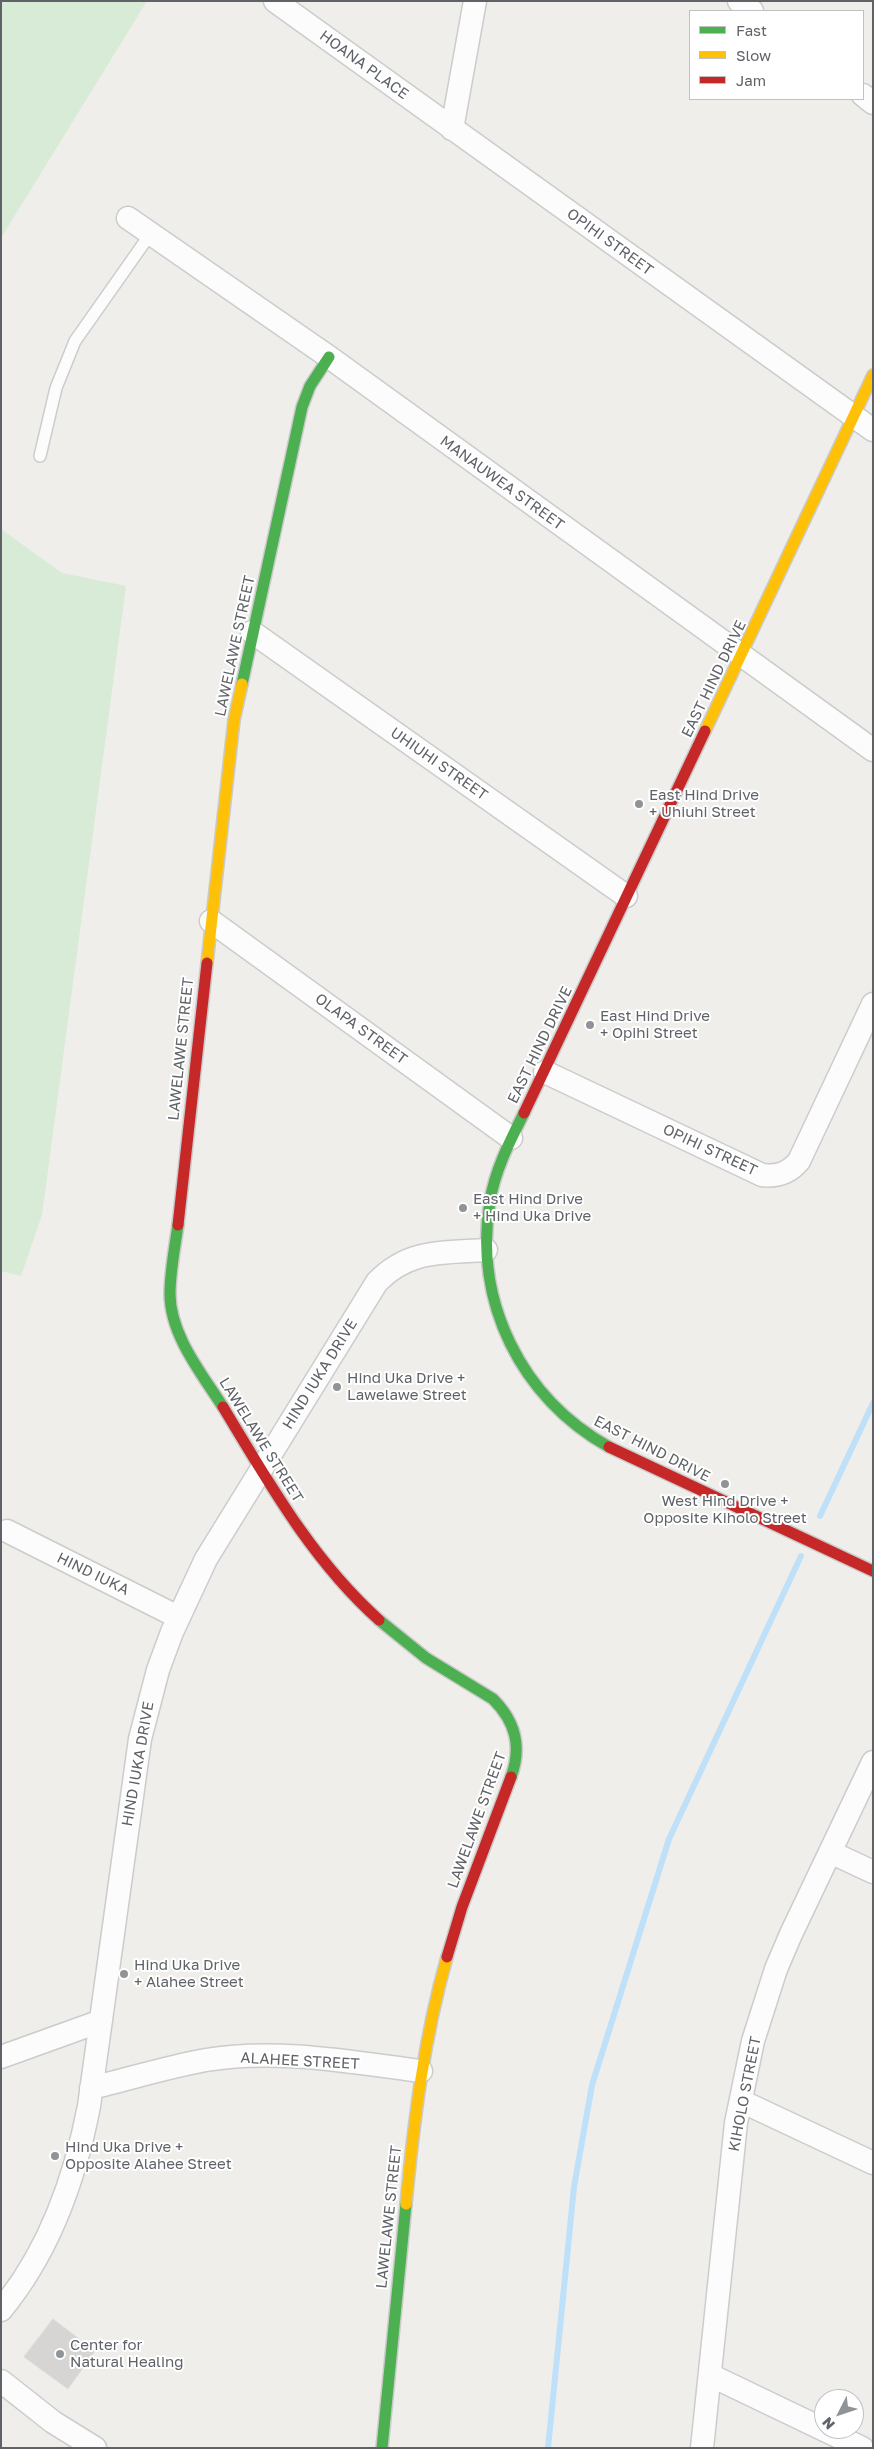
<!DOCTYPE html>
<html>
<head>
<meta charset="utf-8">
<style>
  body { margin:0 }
  #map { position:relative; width:874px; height:2449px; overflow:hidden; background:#efeeea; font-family:"Golos Text",sans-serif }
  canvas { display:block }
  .frame { position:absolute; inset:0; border:2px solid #5f6368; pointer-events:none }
  .legend { position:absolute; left:689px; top:10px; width:175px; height:90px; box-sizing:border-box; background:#fff; border:1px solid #bfc1c3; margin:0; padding:6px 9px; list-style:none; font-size:15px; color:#5f6368 }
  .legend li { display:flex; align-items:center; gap:10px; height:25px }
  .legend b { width:25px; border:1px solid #bfc1c3 }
  .north { position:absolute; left:814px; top:2389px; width:50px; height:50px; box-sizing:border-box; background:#fff; border:1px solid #bfc1c3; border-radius:50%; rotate:229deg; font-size:14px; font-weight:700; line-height:20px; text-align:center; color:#5f6368 }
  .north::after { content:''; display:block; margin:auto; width:18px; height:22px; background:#919496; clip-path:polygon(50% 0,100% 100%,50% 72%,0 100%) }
</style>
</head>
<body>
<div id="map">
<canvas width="874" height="2449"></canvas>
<div class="frame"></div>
<ul class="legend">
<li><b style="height:6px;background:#4caf50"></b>Fast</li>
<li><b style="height:6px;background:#ffc107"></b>Slow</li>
<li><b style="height:6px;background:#c62828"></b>Jam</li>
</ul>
<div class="north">N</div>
</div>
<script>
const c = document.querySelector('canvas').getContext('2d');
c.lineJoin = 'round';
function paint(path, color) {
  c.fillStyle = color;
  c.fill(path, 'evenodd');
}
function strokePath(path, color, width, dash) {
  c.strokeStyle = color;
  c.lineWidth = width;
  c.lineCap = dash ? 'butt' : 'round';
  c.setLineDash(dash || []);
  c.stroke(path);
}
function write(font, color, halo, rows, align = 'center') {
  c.font = font + ' "Golos Text",sans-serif';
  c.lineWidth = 4;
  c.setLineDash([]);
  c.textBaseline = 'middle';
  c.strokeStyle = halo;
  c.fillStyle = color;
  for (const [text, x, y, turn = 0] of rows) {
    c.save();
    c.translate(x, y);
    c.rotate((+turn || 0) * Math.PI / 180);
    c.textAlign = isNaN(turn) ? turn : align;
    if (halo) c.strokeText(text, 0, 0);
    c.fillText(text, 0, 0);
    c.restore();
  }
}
paint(new Path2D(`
  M1,1h146l-146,237z
  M1,529l61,44 64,13 -84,629 -21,61 -20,-5z`), '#d8ebd6');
strokePath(new Path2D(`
  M820,1516l53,-113
  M548,2448l26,-261 18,-102 77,-246 132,-283`), '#bfe0f9', 6);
const building = new Path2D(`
  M53,2319l42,32 -27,38 -44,-32z`);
paint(building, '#d6d5d3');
strokePath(building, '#deddd9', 1);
const lane = new Path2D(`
  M40,456l16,-68 19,-47 76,-108`);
const street = new Path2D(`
  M275,1l598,429
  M739,1l13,10
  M863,95l10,8
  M452,129l23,-128
  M128,218l201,139 544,393
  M252,632l374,264
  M211,921l300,217
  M545,1072l217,103c16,2 27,-2 37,-14l74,-157
  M7,1531l171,86
  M830,1852l43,20
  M1,2057l100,-36
  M91,2088c38,-9 76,-21 115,-28 70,-12 145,2 215,11
  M741,2101l132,62
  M1,2310c48,-58 74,-131 88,-204l51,-367 18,-69 14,-38 34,-73 171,-277c32,-33 66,-29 109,-32
  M710,2375l152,73
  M1,2381l52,41 42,26
  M702,2448l34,-325 17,-82 23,-72 15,-35 82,-172`);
const fast = new Path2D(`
  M242,684l60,-277 8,-21 19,-29
  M524,1113c-14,28 -29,57 -34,88 -17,100 31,197 119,246
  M178,1225c-3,22 -8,46 -8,69 0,41 32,80 53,113
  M379,1620l47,38 67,41c23,23 29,48 18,78
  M382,2448l24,-244`);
const slow = new Path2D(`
  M705,731l168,-356
  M207,963l27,-243 8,-36
  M406,2204c8,-84 18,-166 41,-247`);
const jam = new Path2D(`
  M524,1113l181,-382
  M178,1225l29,-262
  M223,1407c46,76 89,153 156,213
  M609,1447l264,124
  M447,1957l15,-50 49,-130`);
strokePath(lane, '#cbcccc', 14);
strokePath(street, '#cbcccc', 25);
strokePath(fast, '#cacacb', 14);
strokePath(slow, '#cacacb', 14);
strokePath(jam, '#cacacb', 14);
strokePath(lane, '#fdfcfc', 11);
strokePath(street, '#fdfcfc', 22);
strokePath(fast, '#4caf50', 11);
strokePath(slow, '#ffc107', 11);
strokePath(jam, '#c62828', 11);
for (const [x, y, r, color] of [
  [639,804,5,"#919496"],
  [590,1025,5,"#919496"],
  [463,1208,5,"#919496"],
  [337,1387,5,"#919496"],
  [725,1484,5,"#919496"],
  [124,1974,5,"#919496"],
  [55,2156,5,"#919496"],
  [60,2354,5,"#919496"]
]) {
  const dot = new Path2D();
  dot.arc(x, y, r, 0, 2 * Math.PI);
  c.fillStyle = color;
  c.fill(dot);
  strokePath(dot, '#fff', 2);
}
write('15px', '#5f6368', '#fff', [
  ["HOANA PLACE",364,65,36],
  ["OPIHI STREET",610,242,36],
  ["MANAUWEA STREET",502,483,36],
  ["LAWELAWE STREET",235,646,-78],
  ["EAST HIND DRIVE",714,679,-64],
  ["UHIUHI STREET",439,764,35],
  ["OLAPA STREET",361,1029,36],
  ["EAST HIND DRIVE",540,1045,-64],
  ["LAWELAWE STREET",181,1049,-84],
  ["OPIHI STREET",710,1150,25],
  ["HIND IUKA DRIVE",320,1374,-58],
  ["LAWELAWE STREET",261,1440,58],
  ["EAST HIND DRIVE",652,1449,27],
  ["HIND IUKA",93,1574,26],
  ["HIND IUKA DRIVE",138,1764,-80],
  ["LAWELAWE STREET",477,1820,-70],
  ["ALAHEE STREET",300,2061,3],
  ["KIHOLO STREET",745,2094,-79],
  ["LAWELAWE STREET",389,2217,-84]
]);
write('15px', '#5f6368', '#fff', [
  ["East Hind Drive",649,795],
  ["+ Uhiuhi Street",649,812],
  ["East Hind Drive",600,1016],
  ["+ Opihi Street",600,1033],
  ["East Hind Drive",473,1199],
  ["+ Hind Uka Drive",473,1216],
  ["Hind Uka Drive +",347,1378],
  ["Lawelawe Street",347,1395],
  ["West Hind Drive +",725,1501,"center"],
  ["Opposite Kiholo Street",725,1518,"center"],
  ["Hind Uka Drive",134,1965],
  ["+ Alahee Street",134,1982],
  ["Hind Uka Drive +",65,2147],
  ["Opposite Alahee Street",65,2164],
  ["Center for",70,2345],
  ["Natural Healing",70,2362]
], 'left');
</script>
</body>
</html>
